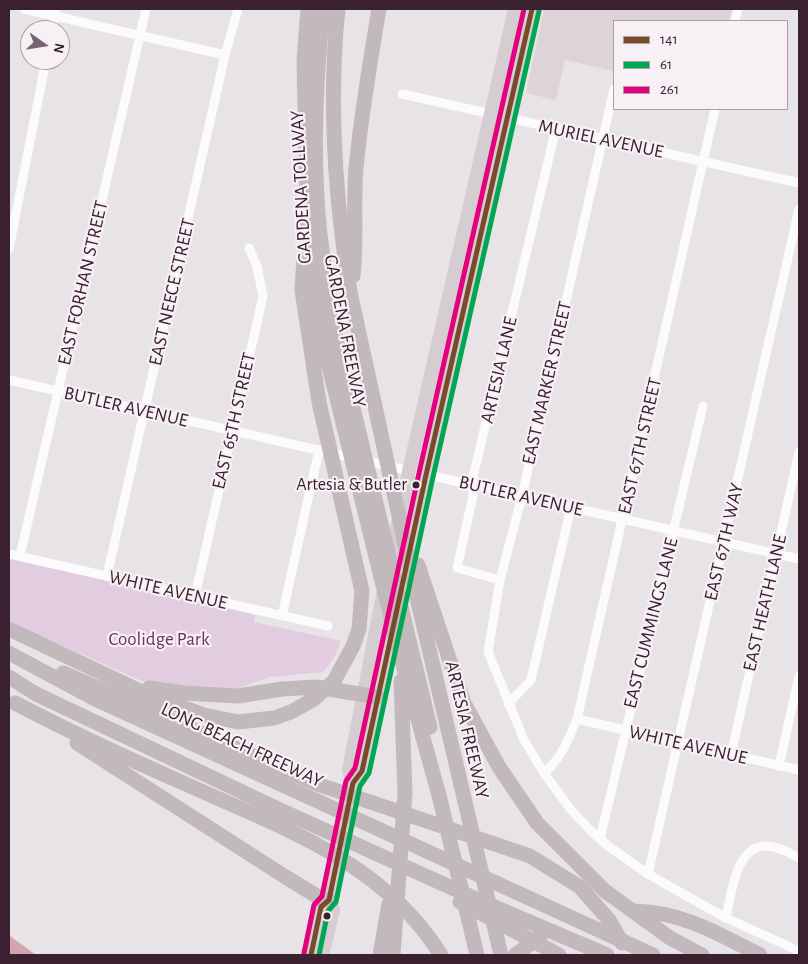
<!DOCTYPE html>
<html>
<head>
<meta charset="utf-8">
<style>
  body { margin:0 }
  #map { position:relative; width:808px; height:964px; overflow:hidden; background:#e8e3e7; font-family:"Alegreya Sans",sans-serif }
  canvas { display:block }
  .frame { position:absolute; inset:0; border:10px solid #3b212f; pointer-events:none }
  .legend { position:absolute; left:613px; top:20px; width:175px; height:90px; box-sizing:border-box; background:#f7f1f6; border:1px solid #ac9ea6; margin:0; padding:6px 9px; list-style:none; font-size:15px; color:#3b212f }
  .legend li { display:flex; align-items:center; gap:10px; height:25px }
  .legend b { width:25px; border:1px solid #ac9ea6 }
  .north { position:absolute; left:20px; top:20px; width:50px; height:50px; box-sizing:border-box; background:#f7f1f6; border:1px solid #ac9ea6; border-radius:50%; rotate:103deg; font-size:14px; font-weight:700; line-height:20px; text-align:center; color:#3b212f }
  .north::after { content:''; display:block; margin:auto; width:18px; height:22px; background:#78656f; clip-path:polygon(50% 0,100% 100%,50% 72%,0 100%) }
</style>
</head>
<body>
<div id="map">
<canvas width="808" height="964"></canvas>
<div class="frame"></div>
<ul class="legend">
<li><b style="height:6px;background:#7a4b2a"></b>141</li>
<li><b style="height:6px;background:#00a651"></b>61</li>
<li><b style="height:6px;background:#e5007d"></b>261</li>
</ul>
<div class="north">N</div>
</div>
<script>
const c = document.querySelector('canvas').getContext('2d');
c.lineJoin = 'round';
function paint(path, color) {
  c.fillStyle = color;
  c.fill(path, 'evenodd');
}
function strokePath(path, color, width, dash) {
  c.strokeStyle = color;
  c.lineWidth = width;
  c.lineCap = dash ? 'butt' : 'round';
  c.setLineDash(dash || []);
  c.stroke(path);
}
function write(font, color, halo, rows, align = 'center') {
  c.font = font + ' "Alegreya Sans",sans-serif';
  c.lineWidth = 4.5;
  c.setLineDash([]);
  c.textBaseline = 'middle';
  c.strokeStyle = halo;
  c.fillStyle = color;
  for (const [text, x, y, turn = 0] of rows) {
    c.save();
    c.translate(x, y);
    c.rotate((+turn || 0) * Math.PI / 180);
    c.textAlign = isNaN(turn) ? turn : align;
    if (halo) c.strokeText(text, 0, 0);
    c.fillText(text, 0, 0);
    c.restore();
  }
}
paint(new Path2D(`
  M544,9h188l-3,12h-115v50l-49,-11 -9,40 -30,-7z`), '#ddd4da');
paint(new Path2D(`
  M9,558l246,57 -1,7 87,19 -7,17 -11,14 -53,5 -45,15h-34l-49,-11 -133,-59z`), '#e1cce0');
paint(new Path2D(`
  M9,935l1,1 26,19h-27z`), '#d6a4ac');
strokePath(new Path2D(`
  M24,9l201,46
  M735,21l3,-12
  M52,30l4,-21
  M614,89l-92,407 -22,84 -12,72 36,88 20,33 27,37 21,22 16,14 40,28 78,44 73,33
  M402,94l397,89
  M9,249l37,-189
  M9,380l790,179
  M9,554l319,72
  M20,556l126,-547
  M107,576l118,-521 13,-46
  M500,580l-43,-12 16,-72v-19l83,-349
  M195,596l68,-300 -6,-30 -8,-18
  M282,616l37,-166
  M508,704l23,-24 40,-173
  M577,719l222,51
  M731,755l68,-303
  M779,766l20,-90
  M544,773c17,-14 24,-33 33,-54l138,-610
  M600,839l103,-433
  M648,874l151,-665
  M726,918c5,-22 9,-72 40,-72 12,0 23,7 33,12`), '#fcfbfb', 9);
strokePath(new Path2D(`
  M390,562l19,-91 106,-462
  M399,601l133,-592
  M353,783l-4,-13 35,-180
  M311,955l10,-48 8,-7 24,-117 9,-12 31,-144
  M322,955l11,-45 -4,-10`), '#d5cdd2', 14);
strokePath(new Path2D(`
  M308,9l-4,51 4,186 16,100 76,308 40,145 37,156
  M323,9c-8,75 -11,150 -3,226 4,31 10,63 14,94l96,398
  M338,9c-10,95 -3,189 12,283l64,293 87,370
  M353,276c4,-36 0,-72 3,-108 5,-53 14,-106 23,-159
  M418,565l46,138 35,64 38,56 68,68 65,47 32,17
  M9,629l135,64 60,22 34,7 36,-4 17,-6 23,-13 20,-18 19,-35 6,-17 3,-38 -43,-189 -17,-112 2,-31
  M9,653l86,46 558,256
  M63,673l257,112 210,71 50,31 29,33 13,23
  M9,677l27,17 242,115 207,94 122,52
  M149,688l35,5 54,3 44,-7 34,-2 62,10
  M15,703c57,30 116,57 175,83 94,42 194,77 251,169
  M77,743l207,133 36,22 9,2
  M460,902l99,53
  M633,911c50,1 84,22 127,44
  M380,955l9,-51
  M393,955l12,-162 -4,-112
  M515,955l25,-18`), '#c2b9bd', 15);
strokePath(new Path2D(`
  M311,955l10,-48 8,-7 24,-117 9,-12 64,-296 106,-466`), '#7a4b2a', 5);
strokePath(new Path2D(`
  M319,955l9,-44 8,-9 24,-116 9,-13 64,-296 106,-466`), '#00a651', 5);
strokePath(new Path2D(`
  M304,953l10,-48 8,-9 24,-115 9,-13 64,-295 105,-464`), '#e5007d', 5);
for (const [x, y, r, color] of [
  [416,485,4.5,"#3b212f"],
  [327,916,4.5,"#3b212f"]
]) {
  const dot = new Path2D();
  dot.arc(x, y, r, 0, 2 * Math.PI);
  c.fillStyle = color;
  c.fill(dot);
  strokePath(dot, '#f7f1f6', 2);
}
write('18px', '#3b212f', '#f7f1f6', [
  ["Artesia & Butler",407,485]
], 'right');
write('19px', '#3b212f', '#f7f1f6', [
  ["MURIEL AVENUE",601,139,12],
  ["GARDENA TOLLWAY",301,187,-93],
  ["EAST FORHAN STREET",83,283,-77],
  ["EAST NEECE STREET",172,292,-77],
  ["GARDENA FREEWAY",345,331,79],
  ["ARTESIA LANE",499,370,-77],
  ["EAST MARKER STREET",547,383,-77],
  ["BUTLER AVENUE",126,407,13],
  ["EAST 65TH STREET",234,421,-77],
  ["EAST 67TH STREET",640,446,-77],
  ["BUTLER AVENUE",521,496,13],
  ["EAST 67TH WAY",724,542,-77],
  ["WHITE AVENUE",168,590,13],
  ["EAST HEATH LANE",765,603,-77],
  ["EAST CUMMINGS LANE",651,623,-76],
  ["ARTESIA FREEWAY",467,730,77],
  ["LONG BEACH FREEWAY",242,745,25],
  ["WHITE AVENUE",688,745,13]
]);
write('19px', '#702d69', '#f7f1f6', [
  ["Coolidge Park",159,639]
]);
</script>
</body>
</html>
